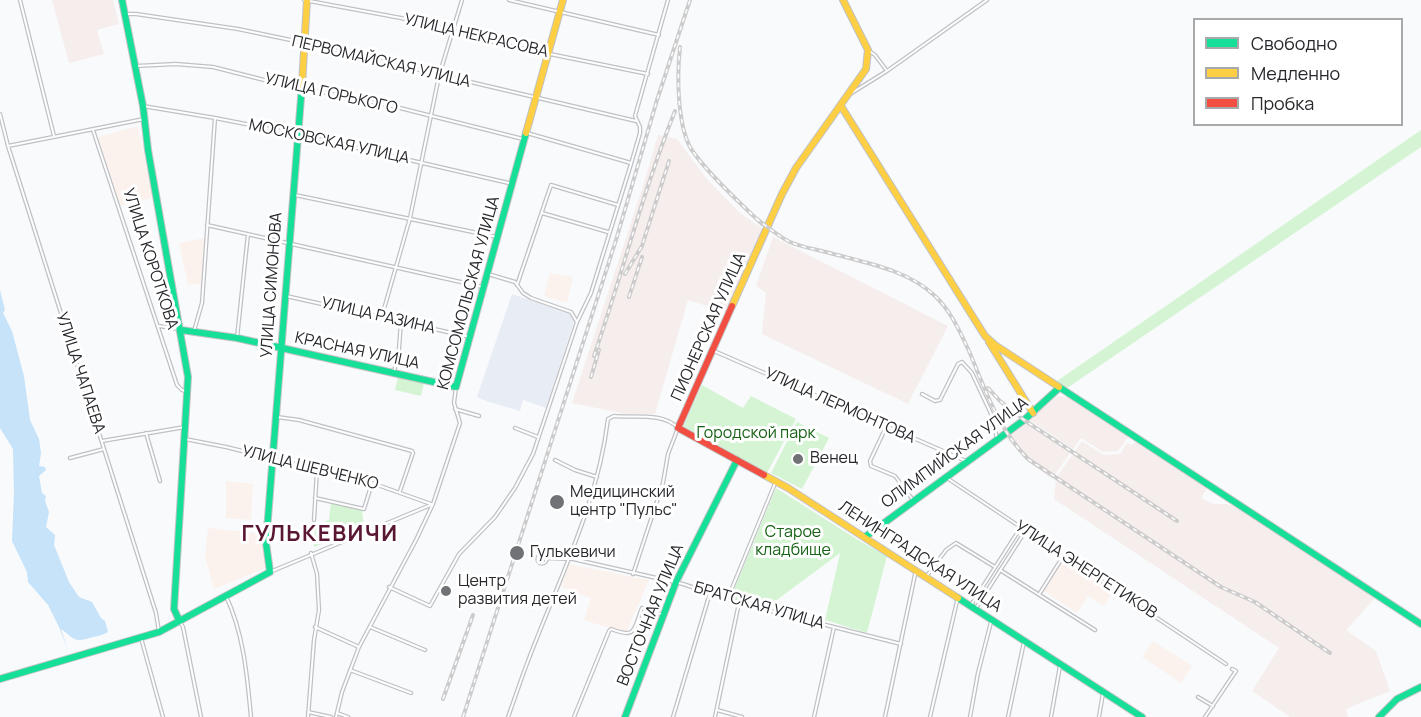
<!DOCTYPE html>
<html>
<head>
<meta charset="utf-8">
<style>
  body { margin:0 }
  #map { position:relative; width:1421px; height:717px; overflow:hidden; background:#f8fafc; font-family:Manrope,sans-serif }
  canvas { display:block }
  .legend { position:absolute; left:1193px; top:18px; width:210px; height:108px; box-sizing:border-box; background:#fff; border:2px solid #a8a9ab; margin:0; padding:8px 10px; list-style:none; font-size:18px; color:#26282c }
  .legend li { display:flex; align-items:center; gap:12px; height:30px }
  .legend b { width:30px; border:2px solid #a8a9ab }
</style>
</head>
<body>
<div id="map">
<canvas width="1421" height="717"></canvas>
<ul class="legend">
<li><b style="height:8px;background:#16e098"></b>Свободно</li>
<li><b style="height:8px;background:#ffcf43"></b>Медленно</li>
<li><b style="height:8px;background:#f24e42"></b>Пробка</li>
</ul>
</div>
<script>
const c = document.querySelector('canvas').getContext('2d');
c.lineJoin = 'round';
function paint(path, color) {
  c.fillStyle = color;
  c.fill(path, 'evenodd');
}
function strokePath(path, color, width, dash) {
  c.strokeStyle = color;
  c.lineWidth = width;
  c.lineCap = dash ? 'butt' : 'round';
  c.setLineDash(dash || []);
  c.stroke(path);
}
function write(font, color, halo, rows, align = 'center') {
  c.font = font + ' Manrope,sans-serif';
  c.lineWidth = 6;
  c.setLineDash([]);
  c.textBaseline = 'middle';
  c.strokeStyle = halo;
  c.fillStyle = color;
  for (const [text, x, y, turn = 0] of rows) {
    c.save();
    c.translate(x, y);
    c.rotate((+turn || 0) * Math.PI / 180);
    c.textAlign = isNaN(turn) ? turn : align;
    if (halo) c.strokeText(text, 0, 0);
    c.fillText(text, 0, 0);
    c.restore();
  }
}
paint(new Path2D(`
  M512,294l58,19 4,9 -28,86 -23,-8 -3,11 -34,-10 -9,-4z`), '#e8edf5');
paint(new Path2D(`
  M52,0h61l6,24 -22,6 7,24 -35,9z
  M658,135l19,4 30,40 33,34 23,16 -37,83 -38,-12 -33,114h-29l-54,-11 72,-220z
  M773,237l175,89 -40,78 -146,-70 4,-41 -10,-7z
  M1058,396l13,2 58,38 -11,15 -15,1 -22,-14 -8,11 -45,-30z
  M1026,422l44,31 -18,26 -25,-18 -21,-23z
  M1082,441l22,14 16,-1 7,-11 4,2 7,-4 70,46 -7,11 12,6h15l12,6 135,88 -29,32 30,21 14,40 -42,17 -2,2 2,7h-58l-38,-26 27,-43 -225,-149 2,-21z`), '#f6eeec');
paint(new Path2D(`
  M138,126l15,72 -33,8 -22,-69z
  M204,238l-3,46 -13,1 -9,-42z
  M550,273l23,4 -6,26 -23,-7z
  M226,481l27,3 -2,36 -25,-2z
  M208,528l56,6 2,34 -52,21 -9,-32z
  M1063,559l50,32 -9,15 -16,-10 -11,17 -34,-22z
  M569,564l80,16 -23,53 -42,-13 7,-22 -30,-11z
  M1153,641l39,25 -11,17 -39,-26z`), '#fbf2ee');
paint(new Path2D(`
  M1421,130v17l-354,241 -10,-7z
  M398,376l26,6 -3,14 -26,-6z
  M702,385l41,23 8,-12 45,23 -29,54 -84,-47z
  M797,422l32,16 -27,51 -31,-16z
  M776,488l82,52 29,16 -20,77 -42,-13 15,-67 -74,55 -29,-7 -6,-4z
  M331,502l31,8 2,17 -50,20 1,-22 14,-5z`), '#d5f4d4');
paint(new Path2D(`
  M0,290l5,20 -2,3 9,18 12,45 6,44 9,19 2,14 -2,13 6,1 1,3 -7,6 3,17 4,3 -1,5 4,11 -3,15 9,8 -1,10 15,37 10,15 13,5 9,16 4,3 3,11c-6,3 -9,4 -15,5 -19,6 -17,3 -32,-8l7,21 -9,-23 -11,-22 -20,-23 -1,-10 -15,-31 2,-48 -1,-44 -13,-21z`), '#c6e3f9');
const street = new Path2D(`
  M20,0l34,136
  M304,0l113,21 84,23 147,30
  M509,0l150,35
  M125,14h11l102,15 67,14 331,78
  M868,50l7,5 12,16
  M136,66l40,-2 37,3 63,16 116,23 131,33
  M850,94l37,-23 100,-71
  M143,106l72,12 82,16 216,50
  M0,114l8,32 148,467 3,19
  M93,130l84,255 5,5 6,2
  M527,133l104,30
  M8,146l136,-27
  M295,195l202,42
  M542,213l66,19
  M207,225l276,62
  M517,285l34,-100 67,20
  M286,296l184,41
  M382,316l28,-98 29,-142 23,-76
  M577,322l14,-29 40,-129 9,-31v-6l-5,-11 33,-116
  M159,326l20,3
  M194,331l8,-28 13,-185
  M237,338l11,-104
  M714,351l252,110
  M394,372l5,-23 2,-28
  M922,394l13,7 5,-1 18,-36 4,-2 10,11 21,45 4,21
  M455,409l24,7
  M277,417l22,3 113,31 1,2 -13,38
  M886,427l-16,34 1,5 24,10 18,24
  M515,428l23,9
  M146,433l14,48
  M185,439l41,8 146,36 59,21
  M102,441l83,-14
  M70,458l34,-9
  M555,460l20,10 22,7
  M947,478l279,186
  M315,498l49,11 8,-26
  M314,520l3,-50
  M537.5 559a4.5 4.5 0 1 1 9 0a4.5 4.5 0 1 1-9 0Z
  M547,558l26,1 110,25 56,19 162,41
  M1000,570l95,60
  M270,572l163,-68
  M926,577l20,-27 10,-7 39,24
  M389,587l41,19 29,-52 36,-37 20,-29 18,-34 44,-132 -6,-10 -40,-14 -8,-5 -8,-11 -27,-8
  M1040,593l24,-38
  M226,596c18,39 21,79 25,121
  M728,598l48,-117
  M971,605l50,-78
  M976,608l50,-78
  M179,620l4,7 18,90
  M315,627l44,20
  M370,627l55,23
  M141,638l22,79
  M350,670l61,23
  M1198,697l15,9
  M717,710l25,7
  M308,712l23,5
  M337,713l11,4
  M308,717l6,-77 5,-30 -2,-36 -6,-21
  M336,717l6,-25 17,-45 57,-107 17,-36 27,-81 -6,-20 2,-16
  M508,717c7,-19 13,-38 20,-56 30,-80 70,-157 80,-242l6,-3c20,2 49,-4 64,12l-10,26 -5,29 -30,91
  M574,717l35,-86 2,-2c26,10 22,1 31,-21l22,7
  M673,717l37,-124
  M715,717l24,-114
  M814,717l20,-90
  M885,717l31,-147
  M930,717l28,-120
  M970,717l8,-44 13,-51
  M1008,717l16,-75
  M1051,717l9,-51
  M1099,717l4,-24
  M1205,717l31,-46 -4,-2`);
const fast = new Path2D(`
  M122,0l21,106 5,44 40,227 -14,232 5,11
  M181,330l56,8 219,49 70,-254
  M1059,387l362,237
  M865,537l159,-117 35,-32
  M958,598l184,119
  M0,679l159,-47 111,-60 -4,-29 36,-458
  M625,717l51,-135 61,-122
  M1379,717l18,-18 24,-12`);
const slow = new Path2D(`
  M302,85l5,-85
  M841,106l144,230 10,9 64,42
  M526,133l37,-133
  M732,306l50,-112 14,-26 70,-99 2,-19 -25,-50
  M989,342l44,71
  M764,475l24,13 170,110`);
const jam = new Path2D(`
  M732,306l-54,122 86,47`);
strokePath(street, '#bfc1c4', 4.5);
strokePath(fast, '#bfc1c4', 8);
strokePath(slow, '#bfc1c4', 8);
strokePath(jam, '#bfc1c4', 8);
strokePath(street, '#fefeff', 2);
strokePath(fast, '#16e098', 6);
strokePath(slow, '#ffcf43', 6);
strokePath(jam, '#f24e42', 6);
const rail = new Path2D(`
  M680,47c-3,27 -3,75 10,100 13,22 52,58 72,77
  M756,218c11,9 22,18 34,24 11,5 24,7 36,10 36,10 81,17 109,44 16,15 25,36 34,55 16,38 29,78 59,108l193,128 34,15 75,51
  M625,274l17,-28 27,-85
  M629,297l13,-40
  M594,356c28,-81 49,-165 81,-245
  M591,377l8,-27
  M988,388l12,13 24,19 153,101
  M443,699l30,-84
  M463,717l153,-477 41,-140 33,-100`);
strokePath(rail, '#cccccd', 4);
strokePath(rail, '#fff', 1.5, [4.5]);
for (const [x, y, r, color] of [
  [798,459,6,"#707275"],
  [557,502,8,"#707275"],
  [517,553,8,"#707275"],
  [446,591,6,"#707275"]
]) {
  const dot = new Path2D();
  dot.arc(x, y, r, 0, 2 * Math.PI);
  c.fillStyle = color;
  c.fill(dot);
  strokePath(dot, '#fff', 2);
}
write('16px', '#26282c', '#fff', [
  ["УЛИЦА НЕКРАСОВА",476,36,13],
  ["ПЕРВОМАЙСКАЯ УЛИЦА",381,62,13],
  ["УЛИЦА ГОРЬКОГО",331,94,13],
  ["МОСКОВСКАЯ УЛИЦА",329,142,12],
  ["УЛИЦА КОРОТКОВА",150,259,72],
  ["УЛИЦА СИМОНОВА",272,285,-86],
  ["КОМСОМОЛЬСКАЯ УЛИЦА",469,293,-75],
  ["УЛИЦА РАЗИНА",378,316,13],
  ["ПИОНЕРСКАЯ УЛИЦА",709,327,-66],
  ["КРАСНАЯ УЛИЦА",357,351,12],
  ["УЛИЦА ЧАПАЕВА",80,373,72],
  ["УЛИЦА ЛЕРМОНТОВА",840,406,24],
  ["ОЛИМПИЙСКАЯ УЛИЦА",955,453,-36],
  ["УЛИЦА ШЕВЧЕНКО",310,468,14],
  ["ЛЕНИНГРАДСКАЯ УЛИЦА",920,557,33],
  ["УЛИЦА ЭНЕРГЕТИКОВ",1086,570,33],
  ["БРАТСКАЯ УЛИЦА",759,606,16],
  ["ВОСТОЧНАЯ УЛИЦА",651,615,-68]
]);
write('16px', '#166215', '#fff', [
  ["Городской парк",756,434],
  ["Старое",793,533],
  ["кладбище",793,551]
]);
write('16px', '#26282c', '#fff', [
  ["Венец",810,459],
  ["Медицинский",570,493],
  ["центр \"Пульс\"",570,511],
  ["Гулькевичи",530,553],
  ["Центр",458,582],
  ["развития детей",458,600]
], 'left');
c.letterSpacing = '1.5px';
write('bold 22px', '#591734', '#fff', [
  ["ГУЛЬКЕВИЧИ",320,535]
]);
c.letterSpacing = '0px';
</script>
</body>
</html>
